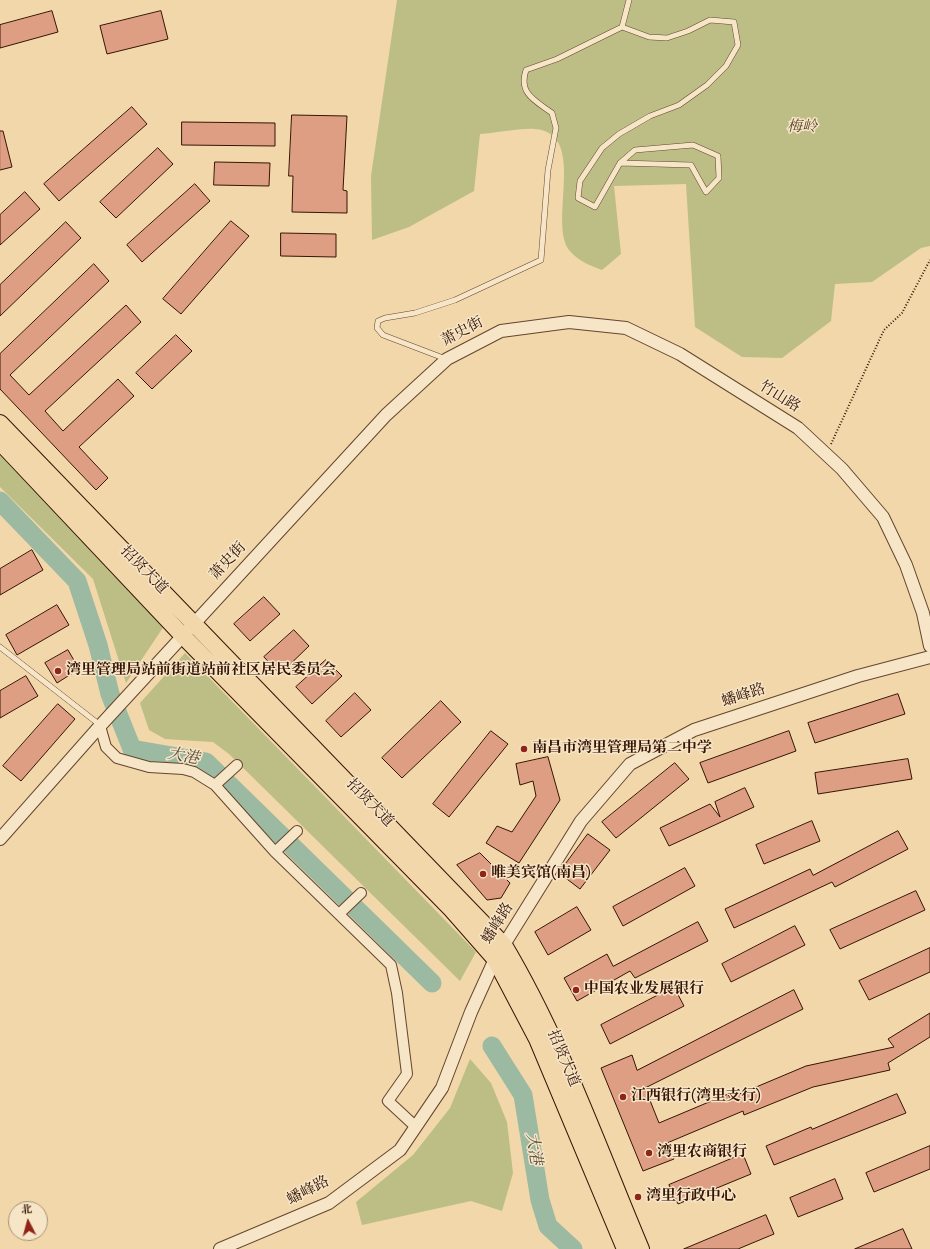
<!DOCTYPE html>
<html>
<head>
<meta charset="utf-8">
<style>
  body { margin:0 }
  #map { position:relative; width:930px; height:1249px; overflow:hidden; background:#f1d7a9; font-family:"Sorts Mill Goudy","Noto Serif SC",serif }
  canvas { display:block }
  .north { position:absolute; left:8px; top:1201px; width:40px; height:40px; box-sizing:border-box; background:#f6e5c7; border:1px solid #a99179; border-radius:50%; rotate:354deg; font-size:11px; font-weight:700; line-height:16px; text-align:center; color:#361405 }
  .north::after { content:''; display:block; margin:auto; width:14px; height:18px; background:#8f2418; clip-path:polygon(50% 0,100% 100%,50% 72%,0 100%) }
</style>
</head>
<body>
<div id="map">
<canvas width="930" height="1249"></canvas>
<div class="north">北</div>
</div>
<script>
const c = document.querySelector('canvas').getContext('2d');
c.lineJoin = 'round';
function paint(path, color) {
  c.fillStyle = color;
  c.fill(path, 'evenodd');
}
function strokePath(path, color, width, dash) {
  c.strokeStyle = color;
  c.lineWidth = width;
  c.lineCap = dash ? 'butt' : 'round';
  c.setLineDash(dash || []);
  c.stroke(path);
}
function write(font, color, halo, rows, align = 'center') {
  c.font = font + ' "Sorts Mill Goudy","Noto Serif SC",serif';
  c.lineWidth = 3;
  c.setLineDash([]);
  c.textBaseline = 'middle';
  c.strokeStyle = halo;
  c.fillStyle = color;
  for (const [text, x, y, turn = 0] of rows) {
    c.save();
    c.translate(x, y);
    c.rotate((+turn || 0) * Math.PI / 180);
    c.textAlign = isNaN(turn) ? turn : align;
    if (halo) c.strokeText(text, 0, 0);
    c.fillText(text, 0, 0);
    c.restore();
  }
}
paint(new Path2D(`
  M397,0h533v246l-9,2 -49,34 -37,2 -4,37 -49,37 -40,-1 -47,-30 -9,-143 -72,2 7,68 -19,16c-13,-5 -24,-9 -33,-20 -21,-29 19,-117 -34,-121 -17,-1 -37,4 -55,5l-6,57 -65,36 -37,13 -1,-64z
  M0,452l164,174 -38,57 -33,-104 -93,-92z
  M185,653l291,299 -16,29 -231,-227 -16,-12 -48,-3 -16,-9 -9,-27z
  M470,1059l21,24 16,39 6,51 -11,38 -31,-10 -109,24 -6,-23 57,-47 37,-47z`), '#bcbe86');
strokePath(new Path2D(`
  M0,501l77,80 21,64 12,49 22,55 74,13 226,221
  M492,1046l31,49 17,105 8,26 25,23`), '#9cbaa2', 19);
const building = new Path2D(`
  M52,11l6,21 -58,16v-23z
  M161,11l7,28 -61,15 -7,-28z
  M132,107l15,17 -88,77 -15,-17z
  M292,115l55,1 -4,74 4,1v22l-55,-1 1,-36h-4z
  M182,122l93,1v23l-93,-1z
  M0,131h3l9,36 -12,3z
  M158,148l15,16 -57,54 -16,-16z
  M215,162l55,1 -1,23 -55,-1z
  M195,184l15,17 -68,61 -15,-17z
  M25,192l15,17 -40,36v-30z
  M231,221l18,15 -68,78 -18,-15z
  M66,222l15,16 -81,78v-31z
  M281,233l55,1v23l-55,-1z
  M94,264l15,17 -99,94 19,20 97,-90 15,17 -96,89 18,20 55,-52 16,17 -55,51 29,31 -12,12 -96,-101v-35z
  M176,335l16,16 -40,38 -16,-16z
  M32,550l11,20 -43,25v-26z
  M264,597l16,17 -30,27 -16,-17z
  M57,605l12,20 -52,30 -11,-20z
  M294,630l15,16 -29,28 -16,-17z
  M68,650l11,19 -22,14 -12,-20z
  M326,660l16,16 -30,28 -16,-17z
  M26,676l12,20 -38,22v-27z
  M355,693l16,17 -30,27 -15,-16z
  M898,694l7,20 -90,29 -7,-20z
  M441,701l20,21 -59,56 -20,-20z
  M58,704l17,15 -54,62 -18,-15z
  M491,731l17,13 -59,73 -16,-13z
  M789,731l7,20 -88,32 -8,-20z
  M548,757l12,43 -41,63 -33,-20 11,-17 15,6 24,-36 -3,-15 -13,4 -4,-21z
  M908,759l4,20 -94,15 -3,-21z
  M675,763l14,16 -73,59 -14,-16z
  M745,788l9,19 -85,39 -9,-18 50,-24 10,13 -5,-15z
  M812,821l8,20 -56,23 -8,-19z
  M898,831l10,18 -73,38 -3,-5 -98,46 -9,-19 85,-40 3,6z
  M588,834l22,16 -30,39 -21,-16z
  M480,853l30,30 -9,15 -14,2 -30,-35z
  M685,868l10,18 -72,40 -10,-19z
  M916,891l9,19 -85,39 -10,-19z
  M577,907l14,23 -43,25 -13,-23z
  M698,922l10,19 -73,37 -5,-7 -53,30 -13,-23 43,-24 6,12z
  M795,926l10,19 -74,37 -9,-18z
  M930,948v24l-61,28 -10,-19z
  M674,987l10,19 -74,38 -9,-19z
  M794,990l9,19 -158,79 14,35 69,-29 2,4 76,-32 88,-19 -6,-8 42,-26v24l-42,26 2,7 -77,17 -69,28 -1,-4 -76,32 7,16 -31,12 -42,-103 31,-13 5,15z
  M897,1094l9,19 -132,52 -8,-19 45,-19 1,2z
  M930,1146v23l-56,23 -8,-19z
  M743,1154l8,20 -73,30 -9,-19z
  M835,1179l8,20 -45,18 -8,-19z
  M766,1215l8,19 -36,15h-54z
  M903,1229l9,20h-57z`);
paint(building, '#dd9e84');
strokePath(building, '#361405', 1);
const service = new Path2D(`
  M620,163l71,2 15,27 13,-14 -1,-22 -25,-11 -58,5 -15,13 -25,44 -17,-9 2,-17 22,-33 17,-14 31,-18 29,-11 28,-20 19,-19 12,-21 -4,-23 -24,-2 -22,11 -21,7 -18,-1 -27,-10
  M446,359l-63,-24 -6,-7 1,-7 7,-3 30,-5 40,-13 86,-40 7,-90 8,-42 -4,-15c-16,-12 -34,-19 -26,-43l31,-11 65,-32 7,-27
  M0,647l100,78`);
const minor = new Path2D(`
  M100,726l6,21 11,11 32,9 34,2 11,3 21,13 60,67 116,113 6,28 10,81 -19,27 28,26
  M215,785l22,-20
  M275,852l22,-21
  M339,914l22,-21`);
const tertiary = new Path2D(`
  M0,839l100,-113 286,-311 61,-56 54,-28 68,-9 57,6 54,26 118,74 44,41 41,48 23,48 17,48 7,33
  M220,1249l109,-46 71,-53 42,-62 29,-76 24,-53 86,-138 49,-57 64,-34 164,-54 72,-19`);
const primary = new Path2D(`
  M0,423l504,522c57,96 94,202 137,304
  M0,442l183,194 269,274 43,49 42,80 88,210`);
strokePath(service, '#65452e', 6);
strokePath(minor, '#65452e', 12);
strokePath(tertiary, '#65452e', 14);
strokePath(primary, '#361405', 18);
strokePath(new Path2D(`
  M831,444l53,-114 18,-17 28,-53`), '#361405', 2, [1, 2]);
strokePath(service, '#f6e5c7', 5);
strokePath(minor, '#f6e5c7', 10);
strokePath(tertiary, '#f6e5c7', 12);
strokePath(primary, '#f1d7a9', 16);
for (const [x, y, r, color] of [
  [58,671,4,"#8f2418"],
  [524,749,4,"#8f2418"],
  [483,874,4,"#8f2418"],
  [576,990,4,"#8f2418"],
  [623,1097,4,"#8f2418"],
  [649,1153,4,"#8f2418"],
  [638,1197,4,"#8f2418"]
]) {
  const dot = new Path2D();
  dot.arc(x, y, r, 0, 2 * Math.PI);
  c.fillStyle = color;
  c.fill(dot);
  strokePath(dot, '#f6e5c7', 1.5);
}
write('italic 15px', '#5e472c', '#f6e5c7', [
  ["梅岭",802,128]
]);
write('15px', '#361405', '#f6e5c7', [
  ["萧史街",463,333,-28],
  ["竹山路",779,398,32],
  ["萧史街",229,562,-47],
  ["招贤大道",143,571,46],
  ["蟠峰路",744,697,-18],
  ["招贤大道",369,804,46],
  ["蟠峰路",499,924,-58],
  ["招贤大道",562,1059,67],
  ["蟠峰路",309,1192,-27]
]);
write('bold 15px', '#361405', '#f6e5c7', [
  ["湾里管理局站前街道站前社区居民委员会",66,671],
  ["南昌市湾里管理局第二中学",532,749],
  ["唯美宾馆(南昌)",491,874],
  ["中国农业发展银行",584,990],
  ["江西银行(湾里支行)",631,1097],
  ["湾里农商银行",657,1153],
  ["湾里行政中心",646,1197]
], 'left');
write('italic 16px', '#5a4e3c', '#f6e5c7', [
  ["大港",183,758,10],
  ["大港",532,1149,81]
]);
</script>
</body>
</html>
